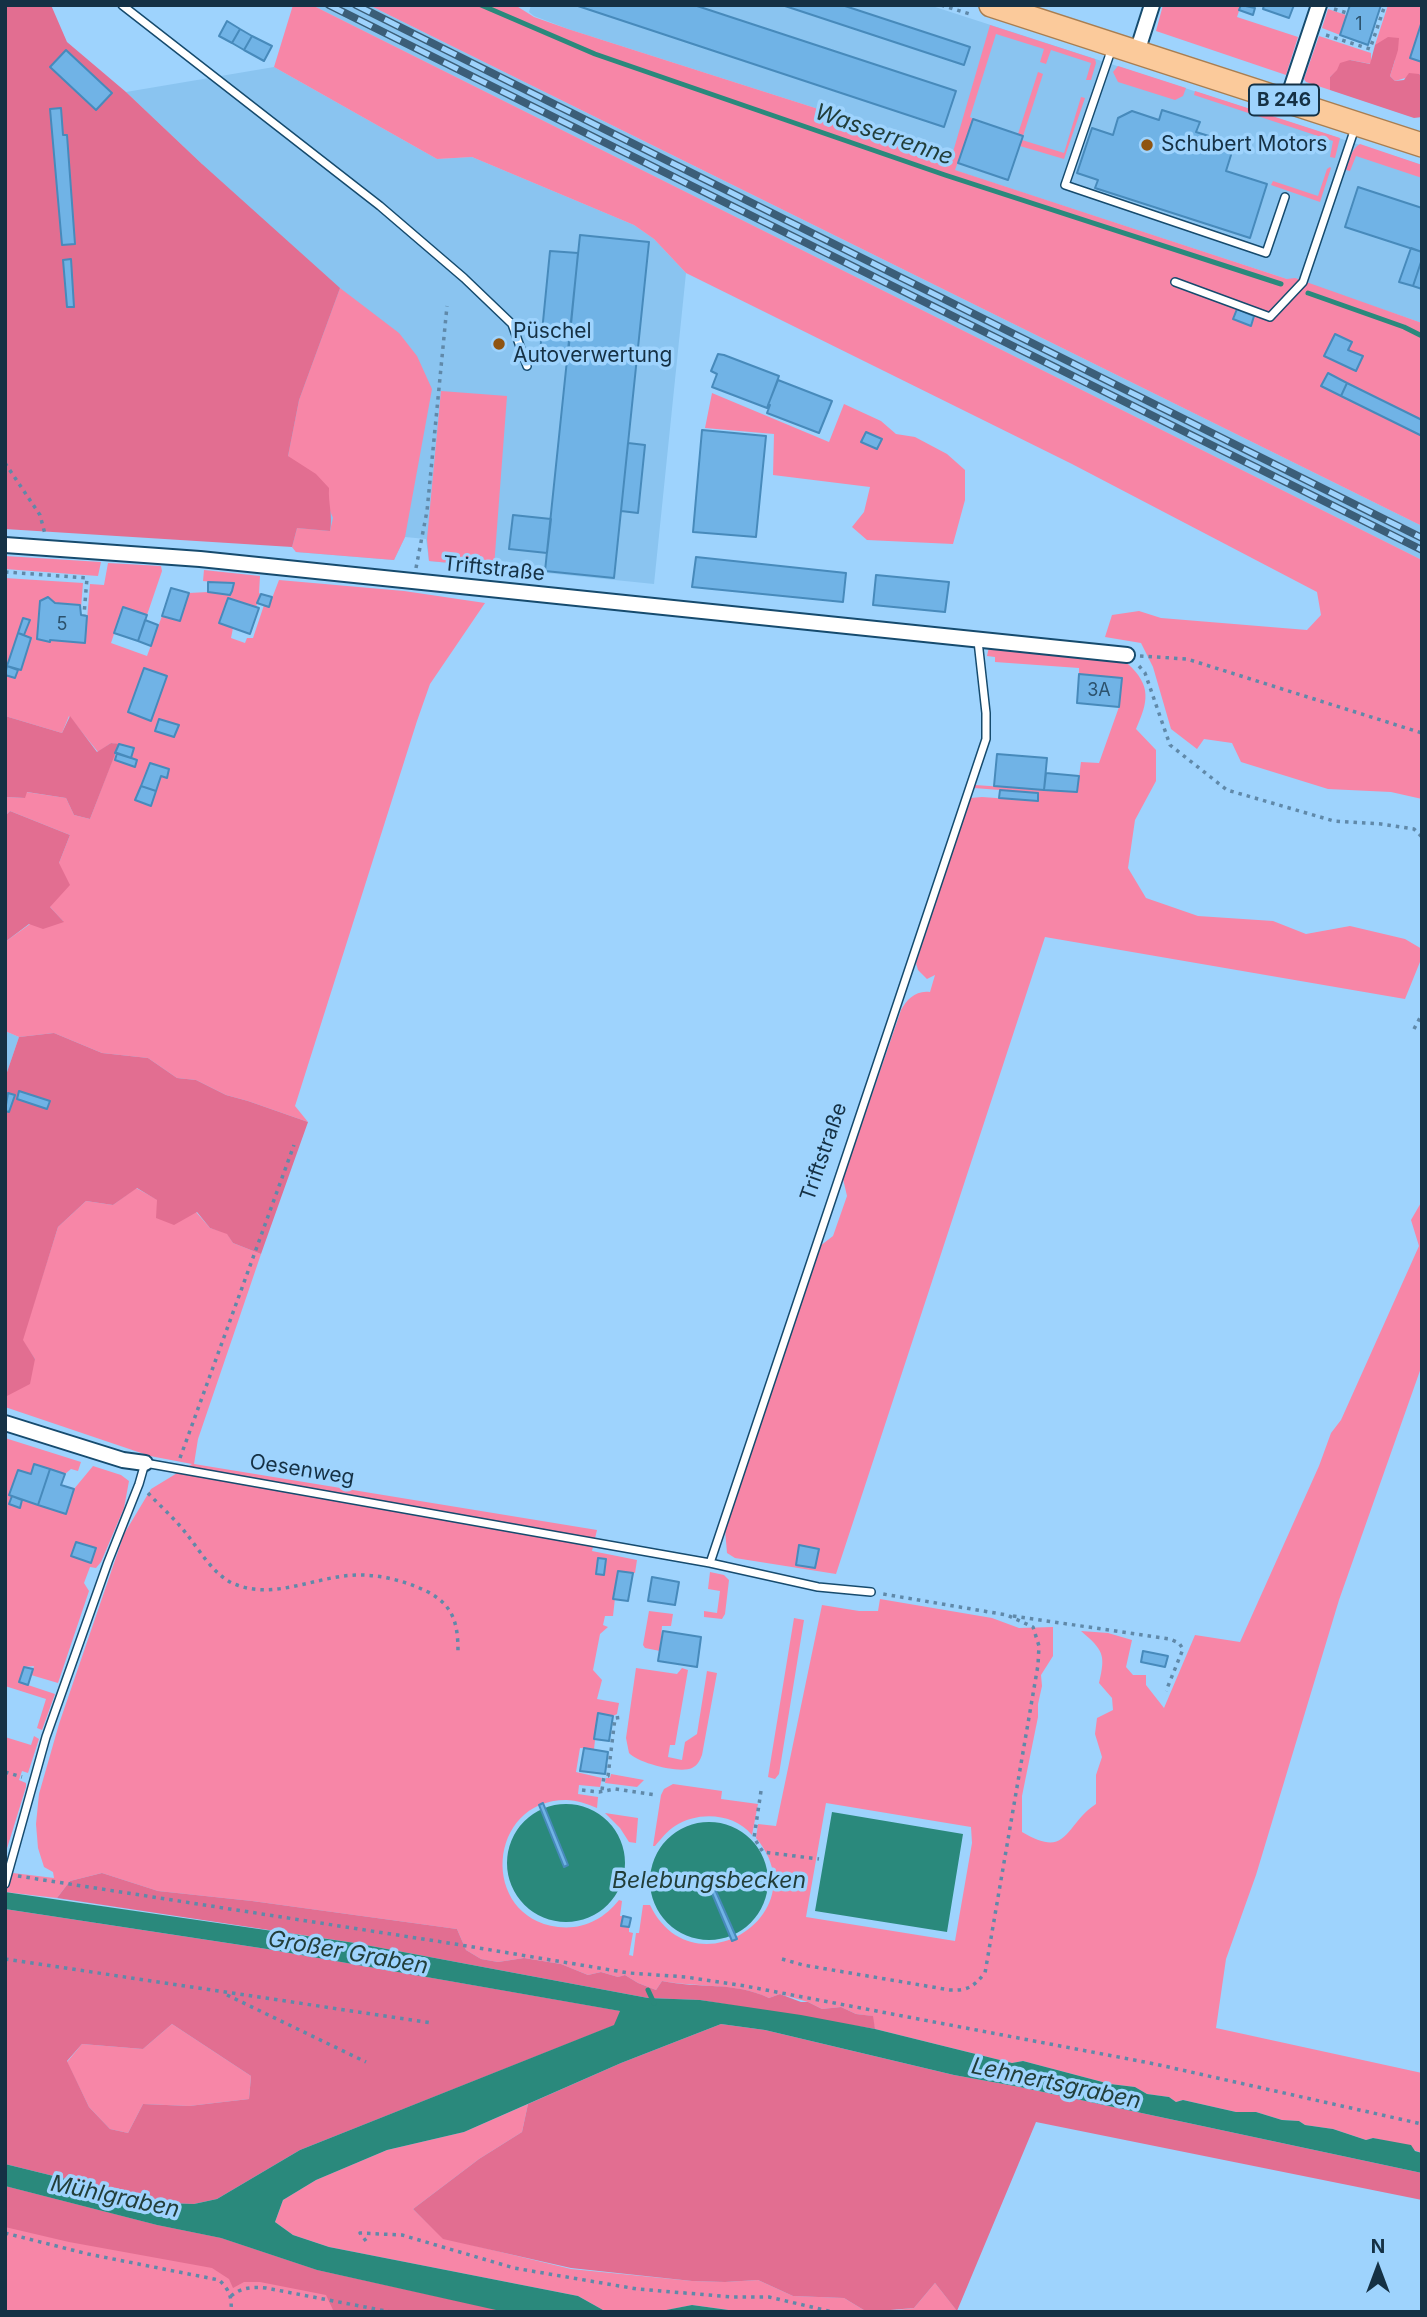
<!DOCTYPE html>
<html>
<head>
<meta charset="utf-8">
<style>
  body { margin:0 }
  #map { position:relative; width:1427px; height:2317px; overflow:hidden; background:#9ed3fd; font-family:Inter,sans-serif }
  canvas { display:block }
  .frame { position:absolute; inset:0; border:7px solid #153145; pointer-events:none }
  .north { position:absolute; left:1343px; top:2233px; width:70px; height:70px; -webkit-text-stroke:5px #9ed3fd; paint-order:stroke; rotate:0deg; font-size:19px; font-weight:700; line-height:28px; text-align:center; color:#153145 }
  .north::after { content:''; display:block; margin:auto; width:24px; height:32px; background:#153145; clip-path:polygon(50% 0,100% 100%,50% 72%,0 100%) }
</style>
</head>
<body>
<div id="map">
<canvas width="1427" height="2317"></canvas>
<div class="frame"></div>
<div class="north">N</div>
</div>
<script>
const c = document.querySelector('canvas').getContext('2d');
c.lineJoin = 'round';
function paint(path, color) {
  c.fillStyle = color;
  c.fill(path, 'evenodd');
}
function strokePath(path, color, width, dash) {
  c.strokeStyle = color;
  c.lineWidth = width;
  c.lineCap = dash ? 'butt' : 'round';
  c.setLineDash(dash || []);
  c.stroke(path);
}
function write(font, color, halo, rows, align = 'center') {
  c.font = font + ' Inter,sans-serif';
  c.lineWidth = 7;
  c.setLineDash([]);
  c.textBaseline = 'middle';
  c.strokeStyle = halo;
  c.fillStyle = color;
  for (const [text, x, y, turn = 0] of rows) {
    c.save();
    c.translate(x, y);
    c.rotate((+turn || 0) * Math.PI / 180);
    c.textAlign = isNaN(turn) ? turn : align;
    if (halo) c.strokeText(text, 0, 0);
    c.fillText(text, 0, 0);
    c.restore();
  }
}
paint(new Path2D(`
  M312,5h57l1053,521v34z
  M531,5h398l493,160v158l-127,-44h-8l-339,-111 5,-16 -385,-123 -34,-13 -5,-4z
  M274,67l163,92 35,-2 162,68 20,14 32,34 -32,311 -225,-23 -3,-22 -21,-2 -11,23 -98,-8 -4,-5 -90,-383 -76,-72z
  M5,1031l14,6 -14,41z`), '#8ac4f0');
paint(new Path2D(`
  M293,5h19l1110,555v239l-31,-7 -63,-3 -87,-27 -9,-19 -28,-4 -7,10 -26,-20 -18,-62 -12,-24 -36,-6 7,-22 27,-4 22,7 146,12 14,-15 -4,-23 -245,-128 -386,-191 -32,-34 -20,-14 -162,-68 -35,2 -163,-92z
  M369,5h146l19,12 34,12 385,123 37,-127 105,34 1,4 -5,17h-5l5,-17 -40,-13 -5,14 -6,-2 4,-13 -48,-15 -26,83 3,2 -18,51 332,109 8,-1 127,45v203z
  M1163,5h78l-4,12 61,20 -12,38 -130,-44z
  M1388,5h34v16l-12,37 12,4v14l-3,-2 -24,7 -5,-5 5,-16 -20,-15z
  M1328,9l18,6 -6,20 -18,-7z
  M1319,36l52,17v11l-21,-4 -20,17v13l-24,-8 -2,-3z
  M1118,66l68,22 -3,8 -8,4 -57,-18 -5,-10z
  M1038,72l5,2 -20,62 -5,-2z
  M1195,91l145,47 -5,20 -5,-1 3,-16 -139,-46z
  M1081,97l4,1 -21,61 -44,-13 2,-6 42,13z
  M1360,144l62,21v13l-66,-22 -6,15 -4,-1c3,-9 5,-21 14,-26z
  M1330,167l1,1 -11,34 -49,-17 2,-4 45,15 9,-27z
  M340,288l59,45 18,23 15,33 -27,148 -11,23 -98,-8 -4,-5 5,-19 33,3 3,-13 -5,-12 -40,-50 11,-56z
  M441,391l66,5 -13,171 -65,-6 -2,-22z
  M712,393l117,49 15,-38 37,17 15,13 19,3 32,17 18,16v30l-12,44 -86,-4 -15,-13 12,-15 6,-25 -97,-12 1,-41 -69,-6z
  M5,556l96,6 -3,14 -93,-7z
  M108,563l53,3 1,5 -15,44 -24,-8 -12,36 36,13 15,-40 17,5 10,-28 19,-1 22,3 4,-11 -31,-3 1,-11 56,6 -1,17 2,1 -5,13 -28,-9 -9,24 14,6 -2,10 14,5 2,-5h6l11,-33 5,1 10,-26 125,11 81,12 -55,81 -13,37 -122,385 13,16 -60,-21 -22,-6 -30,-15 -19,-2 -29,-20 -46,-5 -48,-20 -35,4 -14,-6v-89l25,-18 33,-3 -13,-14 9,-44 11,-28 -60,-24 -5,5v-19l19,1 2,-6 40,6 8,17 16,4 25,-66v7l19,7 3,-6 -6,-3 2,-10 -22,-5 -13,9 -29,-36 -7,17 -57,-17v-41l10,3 3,-8h3l10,-32 -7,-3 6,-15 -7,-2 -18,54v-94l78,5 -2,25 -3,-4 -23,-1 -7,-6 -8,5 -3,37 48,4 5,-59 14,1zM144,668l23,9 -16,43 -23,-8z
  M996,646l132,18c24,22 20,38 8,65l20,21v31l-21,39 -7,48 18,30 52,18 75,5 33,13 44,-8 55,13 17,10v8l-17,42 -360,-62 -209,637 -101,-16 -8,-5 -2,-24 95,-283 13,-10 14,-40 -4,-17 58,-169c6,-11 15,-20 29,-18l5,-17 -8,4 -9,-9 -2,-7 54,-165 12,-1 56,4v-8l-64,-5 1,-3 102,7 4,-30 18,1 20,-56 3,-28 -43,-5v-6l-84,-6v-5l-8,-1 2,-9z
  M136,1188l22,12 38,12 14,16 17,5 6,10 28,11 -63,185 -4,25 403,66 -5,21 45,9 -2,13 -17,-2 -5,45h-8l-2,9 5,2 -8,7 -7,36 9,10 -5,19 22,4 -2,11 -4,2 -15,-2 -4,35 -14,-1 -4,24 26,6 -2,9 -21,-2 -1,9 20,3 -1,11c-10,-4 -20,-8 -31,-8 -79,0 -87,117 -8,127 25,3 46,-8 61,-27l3,1 -2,15h3l-2,10 8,1v5l4,1 -4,22 4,1 3,-23h3l4,-28h7c43,89 170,8 106,-67l2,-14 18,2 46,-221 37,6h19l2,-12 112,19 27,10 34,-1v29l-12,19 1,11 -4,18v13l-16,79v36c47,28 42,-7 74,-28v-29l6,-18 -7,-23 2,-16 16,-8 -1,-12 -13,-15c7,-29 4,-33 -18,-52l27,2 24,7 -6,27 7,8h13v10l18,23 31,-73 45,7 79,-176 12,-33 10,-13 78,-174 -8,-26 11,-19v164l-83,235 -83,275 -30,84 -10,69 206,45v80l-31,-11 -18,-4 -7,2 -33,-11 -28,-4 -6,-4 -17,-1 -26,-8h-20l-53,-12 -7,2 -7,-5 -22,-3 -12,-7 -25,-3 -87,-23 -11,2 -137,-34 -3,-13 -16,-2 -15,-7 -19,2 -14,-7 -28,-8 -11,4c-34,-16 -71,-10 -107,-17l-6,9 -18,-7 -13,-8 -7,2 -17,-5 -13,3 -27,-11 -37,-6 -26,4 -17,-3 -15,-9 -9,-21 -205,-28 -94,-10 -56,-18 -32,8 -13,17 -52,-6v-20l49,6 -1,-6 -9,-5 -6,-19 -2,-24 3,-30 20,-70 65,-190 27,-45 41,-25 -42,-8 -145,-49 1,-12 29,-36 -13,-19 36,-113 28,-26 27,4zM826,1803l145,24 1,16 -17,98 -149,-24z
  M5,1438l76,24 -3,9 -7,-2 -6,5 -30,-10 -4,10 -13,-4 -9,25 3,1 -3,8 11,3 2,-7 44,14 8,-25 19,-23 28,9 8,6 -5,27 -23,54 -5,6 -6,-1 -6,16 5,8 -31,92 -27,-8 3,-9 -10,1 -5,15 36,12 -13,36 -5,-2 9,-29 -41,-13z
  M710,1572l14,3 5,5 -4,34 -3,5 -18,-2v-6l13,2 3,-22 -12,-2z
  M649,1611l24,3 -2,12h-9l-2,25 -15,-3 -2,-3z
  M794,1618l10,2 -25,154 -4,5 -7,-2z
  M636,1668l41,6 5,-6 6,2 -13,75h-5l-2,12 14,3 3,-18 12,-8 10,-63 10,2 -15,82c-2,5 -4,10 -10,13 -12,6 -54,-5 -63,-15l-3,-15z
  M34,1736l5,3 -11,34 -6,-2 -3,9 7,3v4l-21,68v-118l26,8z
  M611,1774l33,6 -7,7 -32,-4 1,-5h4z
  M673,1784l49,7 -1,8 37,5 -6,31c-18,-22 -54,-24 -77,-9 -8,5 -14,13 -20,20h-2l8,-51 3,-6z
  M605,1813l33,5 -2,25 -7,-1 -9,-14z
  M172,2024l79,52 -2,23 -60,7 -46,-2 -15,29 -18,-4 -21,-22 -22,-45 15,-18 61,5z
  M528,2104l-6,28 -43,27 -66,50 30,29 128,31 121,12 33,1 33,-2 35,16 51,2 23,14h-124l-51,-7 -30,6 -59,-1 -25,-14 -249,-49 -36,-12 -18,-13 8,-22 33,-20 71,-30 77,-18z
  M5,2186l152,39 64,13 96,32 188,42h-500z
  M935,2283l23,29h-79l35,-4z`), '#f786a7');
paint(new Path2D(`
  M5,5h46l16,37 59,50 76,72 138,124 -41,112 -11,56 28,18 13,14c-1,15 4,28 1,43l-33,-3 -5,19 -287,-18z
  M1388,37l11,1 -1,12 -8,26 5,5 9,-1 5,-7 10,1 3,2v41l-8,1 -84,-28v-13l7,-7 3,-7 10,-3 20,4 5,-19z
  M5,716l57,17 8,-17 27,36 14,-9 8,1 -29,75 -16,-4 -8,-17 -39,-6 -2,6 -20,-1z
  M10,811l60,24 -11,28 11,22 -20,22 14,15 -21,7 -14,-5 -24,18v-126z
  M54,1033l48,20 46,5 29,20 19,2 30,15 22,6 60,21 -47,132 -28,-11 -6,-9 -17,-6 -13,-16 -23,13 -18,-7 1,-18 -20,-12 -24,17 -27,-4 -28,26 -35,113 12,19 -5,25 -25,13v-319l14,-41z
  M102,1873l56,18 94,10 205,28 9,21 15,9 17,3 26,-4 37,6 27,11 13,-3 17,5 7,-2 13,8 18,7 6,-9c37,8 71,0 107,17l11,-4 21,8h7l14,7 19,-2 15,7 17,2 2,13 -175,-29 -52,-2 -293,-55 -298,-45 13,-17z
  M5,1909l262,40 354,62 -6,14 -315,125 -83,49 -23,5 -31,-1 -158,-39zM172,2024l79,52 -2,23 -60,7 -46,-2 -15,29 -18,-4 -21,-22 -22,-46 15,-17 61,5z
  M721,2024l44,6 189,45 66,12 402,86v27l-386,-78 -79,189 -22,-28 -21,25 -47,4 -23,-14 -51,-2 -35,-16 -33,2 -33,-1 -121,-13 -128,-29 -30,-30 66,-50 43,-27 6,-28 93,-41z
  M5,2186l152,39 64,13 96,32 187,41 -170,1 -8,-17 -66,-13h-16l-11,6 -4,-9 -17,-11 -143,-26 -64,-15z`), '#e26e91');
paint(new Path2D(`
  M507 1863a59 59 0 1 1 118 0a59 59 0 1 1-118 0Z
  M832,1812l131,22 -16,98 -132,-21z
  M650 1881a59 59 0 1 1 118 0a59 59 0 1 1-118 0Z
  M5,1892l350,51 293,55 52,2 101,15 74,14 137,34 11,-2 87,23 25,3 12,7 22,3 7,5 7,-2 53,12h20l26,8 17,1 6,4 28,4 33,11 7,-2 38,7 4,6 7,2v20l-402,-86 -66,-12 -189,-45 -44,-6 -100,39 -157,69 -77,18 -71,30 -33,20 -8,22 18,13 36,12 249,49 25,14 58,1 31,-6 51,7h-238l-188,-42 -96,-32 -64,-13 -152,-39v-22l158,39 31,1 23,-5 83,-49 314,-125 6,-14 -353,-62 -262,-40z`), '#2a897c');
strokePath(new Path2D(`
  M481,5l114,49 350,121 336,109
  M1308,293l96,34 18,9
  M648,1990l6,13`), '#2a897c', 5);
const building = new Path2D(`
  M575,5h119l262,86 -12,36z
  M782,5h60l128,42 -6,18z
  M1241,5l14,3 -2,7 -14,-5z
  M1264,5h30l-5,13 -26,-9z
  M1350,5h31l-13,40 -28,-10z
  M227,21l13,8 -8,14 -13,-7z
  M1422,21v41l-12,-4z
  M240,29l12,7 -8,14 -12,-7z
  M252,36l20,10 -8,15 -20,-11z
  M66,50l46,43 -16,17 -46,-43z
  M61,108l2,27h4l8,109 -13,1 -12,-136z
  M1162,110l38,12 -4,10 29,9 6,14 -5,16 41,13 -17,54 -155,-50 3,-8 -21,-7 15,-45 21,7 5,-17 14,-7 27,9z
  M973,119l50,17 -15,44 -50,-17z
  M1358,187l64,21v44l-77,-25z
  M580,235l69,7 -35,336 -69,-7z
  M1411,248l11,4v7l-9,27 -14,-4z
  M550,251l28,2 -10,102 -28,-3z
  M71,259l3,48h-7l-4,-47z
  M1422,259v30l-9,-3z
  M1237,309l17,7 -3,10 -18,-7z
  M1335,334l17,8 -4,8 15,6 -7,15 -32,-15z
  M718,354l6,1 55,21 -12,32 -55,-21 5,-13 -6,-3z
  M1328,373l19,10 -6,13 -20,-10z
  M778,380l54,21 -13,32 -52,-20 3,-8h-2z
  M1347,383l75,37v16l-81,-40z
  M702,430l64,6 -10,101 -63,-5z
  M866,432l16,7 -5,10 -16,-7z
  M628,443l17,2 -7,68 -17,-2z
  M513,515l38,4 -4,34 -38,-4z
  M696,557l150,16 -3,29 -151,-15z
  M876,575l73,7 -4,30 -72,-7z
  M208,582l26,1 -2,8 -2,4 -22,-3z
  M171,588l18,5 -9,28 -18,-5z
  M261,594l11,3 -3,10 -12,-4z
  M48,597l7,6 25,2 1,10 6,1 -2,27 -35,-3v2l-13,-3 3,-38z
  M228,598l31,10 -9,26 -31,-11z
  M123,607l24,8 -9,26 -24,-8z
  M23,618l7,2 -6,15 -6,-2z
  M145,620l13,5 -7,21 -13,-5z
  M18,633l13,5 -10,32 -14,-4z
  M7,666l11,4 -3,8 -10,-3z
  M144,668l23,8 -16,45 -23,-9z
  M1079,674l43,4 -3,29 -42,-4z
  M159,719l20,6 -5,12 -19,-6z
  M119,744l15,4 -3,10 -16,-5z
  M117,753l20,7 -2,7 -20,-7z
  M997,754l50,4 -3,32 -50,-4z
  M150,763l19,6 -2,9 -6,-2 -5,15 -15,-5z
  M1046,773l33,3 -2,16 -33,-2z
  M141,786l15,5 -5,15 -16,-6z
  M1000,790l38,3v8l-39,-3z
  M19,1091l31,10 -3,8 -30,-10z
  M8,1093l7,2 -6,17 -4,-1z
  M34,1464l16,5 -12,36 -29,-10 9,-25 13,4z
  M50,1469l15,5 -4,11 13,4 -8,25 -28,-9z
  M12,1496l10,4 -2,8 -11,-4z
  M76,1542l20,6 -5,15 -20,-7z
  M799,1545l20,4 -4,19 -19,-3z
  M598,1558l8,1 -2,16 -8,-1z
  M618,1571l15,2 -5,28 -15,-2z
  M652,1577l27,5 -4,23 -27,-4z
  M663,1631l38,6 -4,30 -39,-6z
  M1143,1651l25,5 -3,11 -24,-5z
  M24,1667l9,2 -5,16 -9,-3z
  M598,1713l15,3 -4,25 -15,-2z
  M584,1748l24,4 -3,22 -25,-3z
  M543,1803l25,62 -4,2 -25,-62z
  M710,1878l27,61 -5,2 -26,-62z
  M623,1916l8,2 -2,9 -8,-1z`);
paint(building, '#70b3e6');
strokePath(building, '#478abb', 2);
const service = new Path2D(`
  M122,5l258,201 84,72 48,46 15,42
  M1112,48l-47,137 201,68 19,-56
  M1175,282l95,35 33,-35 52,-154
  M710,1563l108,24 53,5
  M5,1884l41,-147 62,-175 31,-78 6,-21 565,100 276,-824v-26l-8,-72`);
const minor = new Path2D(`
  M1137,52l15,-47
  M1287,101l32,-96
  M5,545l195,14 927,96
  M5,1423l118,37 22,3`);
const primary = new Path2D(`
  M991,5l431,140`);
strokePath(service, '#164b6e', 10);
strokePath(minor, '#164b6e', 18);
strokePath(primary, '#a97e51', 26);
strokePath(new Path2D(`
  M941,5l32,10
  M1334,9l13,4
  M1326,35l44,14 15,-44
  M5,463l35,52 5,19
  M416,568l11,-57 20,-205
  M5,572l82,6 -3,37
  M1140,656l47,3 235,74
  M1139,666l6,7 25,72 57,45 107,31 47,3 33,5 8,8
  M1414,1029l8,-15
  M180,1458l114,-313
  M148,1493c12,13 26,25 37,39 14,17 27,41 47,51 42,19 84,-8 127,-8 23,0 46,6 67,16 28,14 32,33 32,61
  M1013,1616l157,23 9,4 4,6 -17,42
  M5,1772l17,5
  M582,1790l17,2 16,-3 41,6
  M602,1790l2,-13 4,-1 7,-58 8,-1
  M761,1791l-7,47 9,14 56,7
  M18,1876l437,68 174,29 57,4 59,9 410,78 267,60
  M5,1959l427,64
  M782,1959l21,6 147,25c18,1 24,-4 35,-17l53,-308 1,-19 -6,-19 -26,-12 -124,-21
  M227,1995l139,67
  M5,2233l83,21 131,26c11,10 13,18 12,32
  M366,2241l-6,-8 42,2 112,33 123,21 96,8h36l64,15
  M231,2296c11,-9 21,-9 35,-8l125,24`), '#6089a9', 3.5, [3.5, 5]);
strokePath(service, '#fff', 7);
strokePath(minor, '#fff', 14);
strokePath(primary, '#fbca9b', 23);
const rail = new Path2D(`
  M329,5l1093,545
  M356,5l1066,533`);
strokePath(rail, '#3b5e78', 8);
strokePath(rail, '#9ed3fd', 5, [16]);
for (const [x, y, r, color] of [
  [1147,145,7,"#8f5411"],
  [499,344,7,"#8f5411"]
]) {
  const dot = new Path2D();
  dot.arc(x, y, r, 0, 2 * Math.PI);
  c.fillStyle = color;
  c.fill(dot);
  strokePath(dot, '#9ed3fd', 2.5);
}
write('18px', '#2c526d', null, [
  ["1",1359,25],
  ["5",62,625],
  ["3A",1099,691]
]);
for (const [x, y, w] of [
  [1284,100,70]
]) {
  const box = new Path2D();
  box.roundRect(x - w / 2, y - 15.5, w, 31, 5);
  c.fillStyle = '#9ed3fd';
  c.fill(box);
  strokePath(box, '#153145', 2);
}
write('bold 19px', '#153145', null, [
  ["B 246",1284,100]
]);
write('21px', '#153145', '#9ed3fd', [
  ["Schubert Motors",1161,145],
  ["Püschel",513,332],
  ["Autoverwertung",513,356]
], 'left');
write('21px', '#153145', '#9ed3fd', [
  ["Triftstraße",494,569,6],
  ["Triftstraße",824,1152,-71],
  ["Oesenweg",302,1470,9]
]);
write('italic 23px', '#223e3a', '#9ed3fd', [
  ["Wasserrenne",884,135,19],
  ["Belebungsbecken",709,1881],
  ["Großer Graben",348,1953,10],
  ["Lehnertsgraben",1056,2084,12],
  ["Mühlgraben",115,2197,12]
]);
</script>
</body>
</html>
